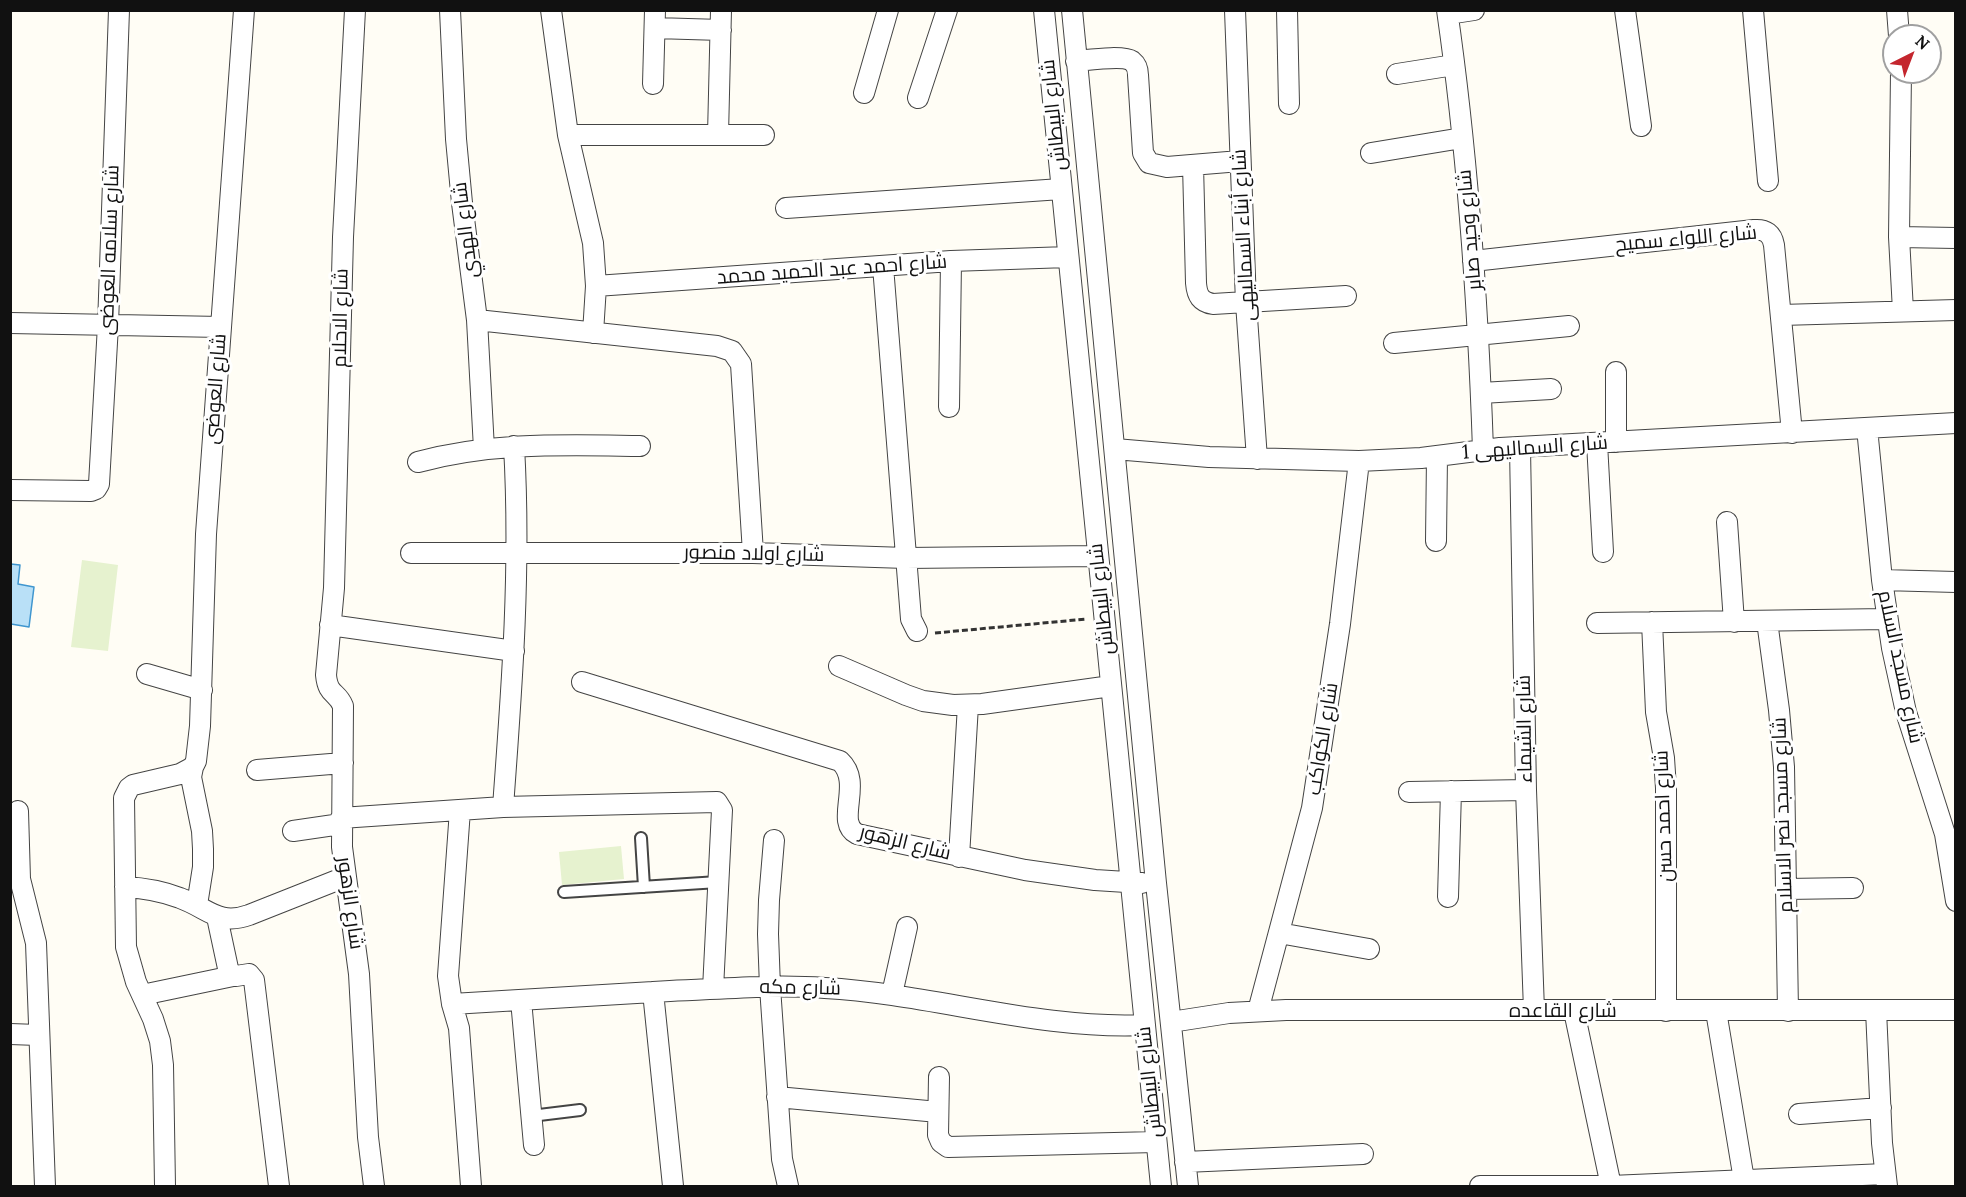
<!DOCTYPE html>
<html>
<head>
<meta charset="utf-8">
<style>
  body { margin:0 }
  #map { position:relative; width:1966px; height:1197px; overflow:hidden; background:#fffdf5; font-family:Lora,serif }
  canvas { display:block }
  .frame { position:absolute; inset:0; border:12px solid #111; pointer-events:none }
  .north { position:absolute; left:1882px; top:24px; width:60px; height:60px; box-sizing:border-box; background:#fff; border:2px solid #a0a0a0; border-radius:50%; rotate:42deg; font-size:16px; font-weight:700; line-height:24px; text-align:center; color:#111 }
  .north::after { content:''; display:block; margin:auto; width:21px; height:27px; background:#c4262e; clip-path:polygon(50% 0,100% 100%,50% 72%,0 100%) }
</style>
</head>
<body>
<div id="map">
<canvas width="1966" height="1197"></canvas>
<div class="frame"></div>
<div class="north">N</div>
</div>
<script>
const c = document.querySelector('canvas').getContext('2d');
c.lineJoin = 'round';
function paint(path, color) {
  c.fillStyle = color;
  c.fill(path, 'evenodd');
}
function strokePath(path, color, width, dash) {
  c.strokeStyle = color;
  c.lineWidth = width;
  c.lineCap = dash ? 'butt' : 'round';
  c.setLineDash(dash || []);
  c.stroke(path);
}
function write(font, color, halo, rows, align = 'center') {
  c.font = font + ' Lora,Cairo,serif';
  c.lineWidth = 6;
  c.setLineDash([]);
  c.textBaseline = 'middle';
  c.strokeStyle = halo;
  c.fillStyle = color;
  for (const [text, x, y, turn = 0] of rows) {
    c.save();
    c.translate(x, y);
    c.rotate((+turn || 0) * Math.PI / 180);
    c.textAlign = isNaN(turn) ? turn : align;
    if (halo) c.strokeText(text, 0, 0);
    c.fillText(text, 0, 0);
    c.restore();
  }
}
paint(new Path2D(`
  M82,560l36,5 -10,86 -37,-4z
  M621,846l3,33 -62,6 -3,-33z`), '#e6f2cf');
const water = new Path2D(`
  M11,564l9,1 -2,19 16,3 -5,40 -18,-3z`);
paint(water, '#b9e0f7');
strokePath(water, '#3f96cf', 1.5);
const service = new Path2D(`
  M641,838l3,49
  M564,892l154,-10
  M531,1116l49,-6`);
const minor = new Path2D(`
  M355,10l-12,227 -9,351 -8,87c2,21 11,16 17,31l-1,141 17,127 9,163 6,49
  M450,10l6,129 6,64 15,117 7,129
  M551,10l17,125 25,108 3,43 -3,47
  M1044,10l117,1176
  M1072,10l84,873 32,303
  M1235,10l11,293 11,156
  M1287,10l2,94
  M1447,10c21,146 31,293 36,440
  M1625,10l16,116
  M1753,10l15,171
  M1897,10l2,26
  M1448,14l26,-4
  M655,28l66,2
  M1076,61c12,-1 47,-6 56,0 5,4 6,9 6,14l5,78 6,10 18,4 73,-6
  M1901,72l-2,165 4,74
  M1397,74l57,-9
  M653,84l2,-74
  M864,93l24,-83
  M918,98l29,-88
  M568,135h196
  M718,135l3,-125
  M1371,153l91,-15
  M1193,165l3,118c1,13 5,19 17,21l133,-8
  M786,208l275,-19
  M1899,237l57,1
  M1473,261l281,-31c12,-1 18,4 20,15l18,188
  M883,266l28,353 6,12
  M596,286l355,-25 117,-4
  M1781,315l175,-5
  M477,320l240,26 15,5 9,13 12,189
  M10,323l211,4
  M1394,343l175,-17
  M1616,372v70
  M1481,393l70,-4
  M949,407l2,-146
  M1867,428l15,152 10,68 14,64 39,122 11,67
  M1597,443l6,109
  M1520,448l6,342 8,220
  M1115,449l94,8 150,4 62,-3 79,-10 456,-25
  M418,462c76,-20 144,-17 222,-16
  M10,490l81,1 5,-2 3,-5 9,-159 11,-315
  M1727,522l7,100
  M1436,541l1,-85
  M411,553h342l153,5 191,-2
  M1882,580l74,2
  M1767,621l12,89 5,57 4,244
  M1652,622l4,90 8,46 2,30v223
  M1597,623l290,-4
  M330,625l184,26
  M839,666l67,29 17,6 30,4 29,-1 129,-18
  M147,674l55,16
  M582,682l258,79c24,22 -6,61 17,73l168,36 70,10 47,3
  M257,770l86,-7
  M1409,792l117,-2
  M503,807c9,-121 18,-239 11,-361
  M460,810l-12,166 4,28 7,24 12,158
  M18,811l2,68 16,64 9,243
  M341,818l162,-11 214,-5 5,8 -9,179
  M293,831l48,-7
  M774,840l-5,60 -1,34 2,53 12,172 6,27
  M959,857l9,-152
  M125,887c19,1 37,4 55,11 28,10 38,28 69,17l96,-38
  M1786,889l67,-1
  M1448,897l3,-106
  M197,905l6,-38v-18l-1,-18 -11,-54 2,-10 3,-6 4,-35 6,-192 38,-524
  M217,917l12,56 7,3 13,-2 5,6 25,206
  M1279,933l90,16
  M653,992l20,194
  M892,994l15,-67
  M142,995l91,-19
  M521,1000l13,145
  M452,1004c73,-5 146,-9 218,-13 52,-2 103,-7 155,-3 107,6 213,42 320,37
  M1876,1010l6,133 5,43
  M1258,1011l54,-203 28,-184 19,-163
  M1574,1011l37,175
  M1716,1011l29,175
  M1171,1022l58,-9 57,-3h670
  M10,1034l28,1
  M939,1077l-1,58 3,7 7,5 208,-5
  M777,1097l161,15
  M1799,1114l82,-6
  M1185,1162l178,-8
  M165,1186l-2,-121 -3,-24 -7,-22 -17,-37 -10,-35 -2,-149 5,-10 4,-3 47,-11 13,-7
  M1480,1186h131l274,-12`);
strokePath(service, '#444', 14);
strokePath(minor, '#444', 22);
strokePath(new Path2D(`
  M935,633l152,-14`), '#333', 3, [6, 3]);
strokePath(service, '#fff', 10);
strokePath(minor, '#fff', 20);
write('20px', '#111', '#fff', [
  ["شارع البيطاش",1054,115,-96],
  ["شارع الهدي",466,230,-97],
  ["شارع وحيد صابر",1470,230,-95],
  ["شارع أبناء السماليهى",1244,235,-93],
  ["شارع اللواء سميح",1686,239,-5],
  ["شارع سلامه العوضى",110,250,-88],
  ["شارع احمد عبد الحميد محمد",832,270,-4],
  ["شارع الاحلام",341,318,-89],
  ["شارع العوضى",216,389,-86],
  ["شارع السماليهى 1",1535,448,-4],
  ["شارع اولاد منصور",754,554,1],
  ["شارع البيطاش",1102,599,-96],
  ["شارع مسجد السلام",1900,667,78],
  ["شارع الشيماء",1525,729,-91],
  ["شارع الكواكب",1323,739,-81],
  ["شارع مسجد نصر الاسلام",1783,815,-92],
  ["شارع احمد حسن",1664,816,-92],
  ["شارع الزهور",905,843,14],
  ["شارع الزهور",350,903,82],
  ["شارع مكه",800,988,1],
  ["شارع القاعده",1563,1011],
  ["شارع البيطاش",1150,1082,-96]
]);
</script>
</body>
</html>
